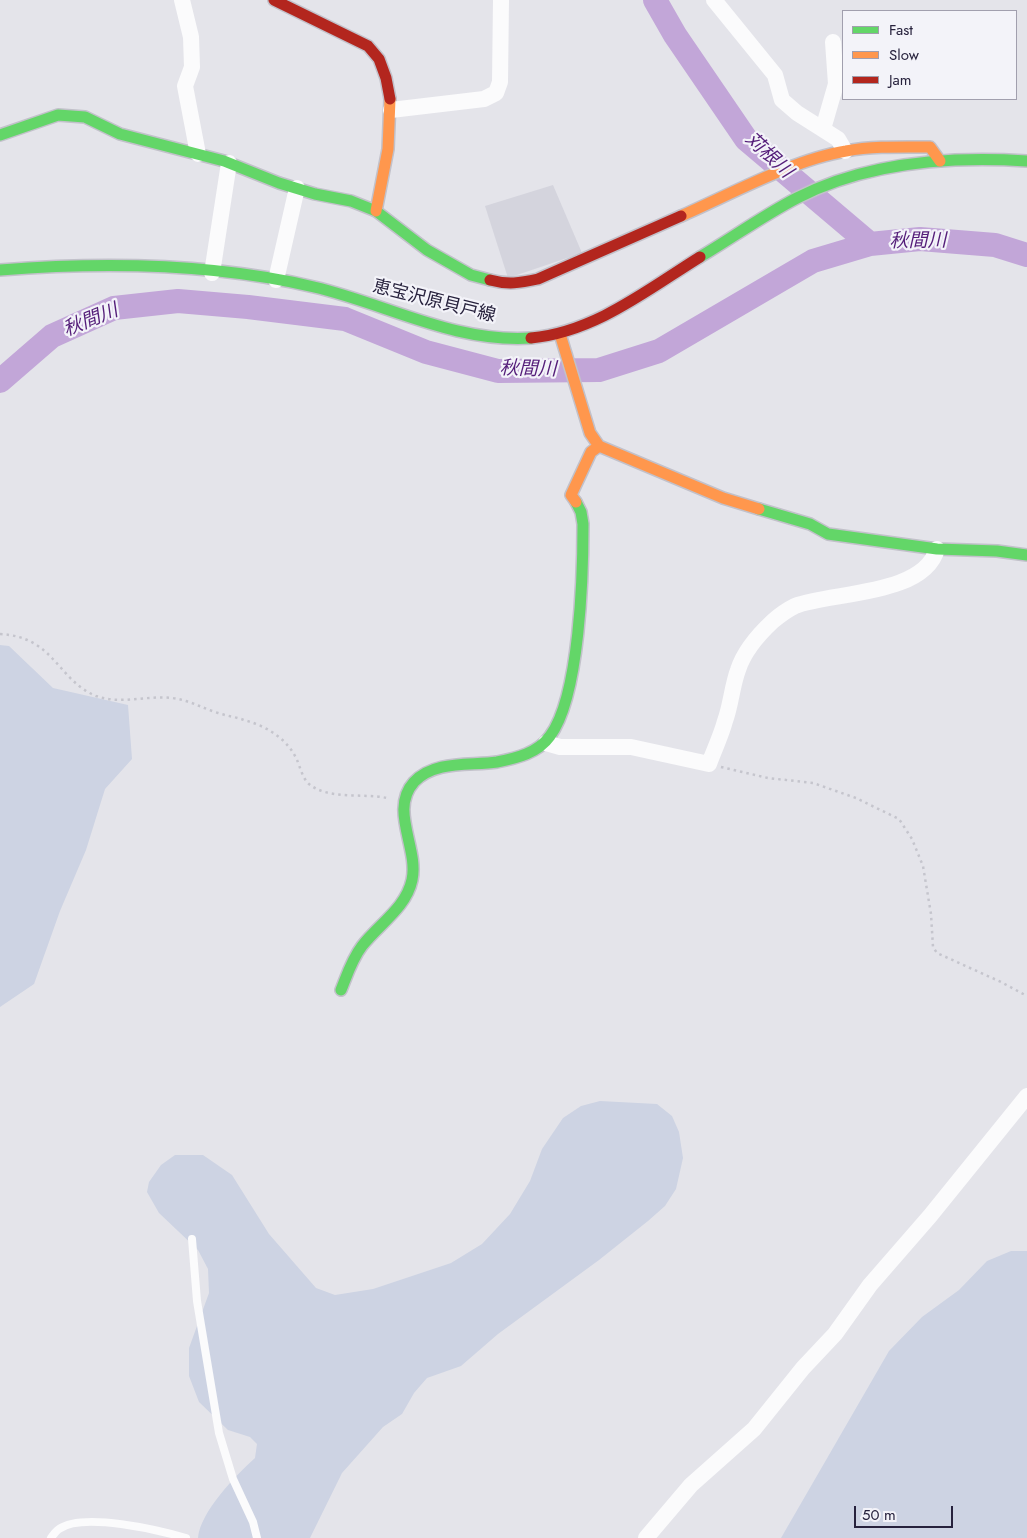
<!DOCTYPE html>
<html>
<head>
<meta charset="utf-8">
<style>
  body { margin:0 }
  #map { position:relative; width:1027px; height:1538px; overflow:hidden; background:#e4e4ea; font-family:Jost,sans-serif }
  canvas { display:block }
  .legend { position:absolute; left:842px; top:10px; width:175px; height:90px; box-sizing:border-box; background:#f3f3f9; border:1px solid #a19fae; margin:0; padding:6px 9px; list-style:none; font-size:15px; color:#27223d }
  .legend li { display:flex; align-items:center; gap:10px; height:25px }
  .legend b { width:25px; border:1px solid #a19fae }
  .scale { position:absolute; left:854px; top:1506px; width:99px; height:22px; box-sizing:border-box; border:2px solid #27223d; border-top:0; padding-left:6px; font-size:15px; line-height:18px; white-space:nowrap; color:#27223d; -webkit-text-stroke:4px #f3f3f9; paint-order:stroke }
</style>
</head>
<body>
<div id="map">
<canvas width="1027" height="1538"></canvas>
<ul class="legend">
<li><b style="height:6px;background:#63d668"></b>Fast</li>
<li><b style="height:6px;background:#ff974d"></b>Slow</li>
<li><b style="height:6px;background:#b3261e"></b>Jam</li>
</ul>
<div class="scale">50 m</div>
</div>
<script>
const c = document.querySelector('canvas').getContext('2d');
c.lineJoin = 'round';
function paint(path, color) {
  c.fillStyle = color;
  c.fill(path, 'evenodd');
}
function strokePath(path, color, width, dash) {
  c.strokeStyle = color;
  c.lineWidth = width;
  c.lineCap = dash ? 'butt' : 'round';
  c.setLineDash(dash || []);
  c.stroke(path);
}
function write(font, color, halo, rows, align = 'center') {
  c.font = font + ' Jost,"Noto Sans JP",sans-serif';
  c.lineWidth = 4.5;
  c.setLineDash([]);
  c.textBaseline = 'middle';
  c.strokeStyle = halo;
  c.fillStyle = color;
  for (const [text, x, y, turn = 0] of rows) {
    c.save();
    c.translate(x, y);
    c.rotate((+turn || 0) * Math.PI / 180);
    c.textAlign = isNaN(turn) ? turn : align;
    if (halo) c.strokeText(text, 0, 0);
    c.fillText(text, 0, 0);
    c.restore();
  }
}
paint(new Path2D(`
  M553,185l29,68 -74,25 -23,-72z`), '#d4d4dd');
paint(new Path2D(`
  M0,645l9,1 44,42 75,17 4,54 -27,30 -19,61 -26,61 -26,73 -34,23z
  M600,1101l57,3 15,12 7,16 4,26 -7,31 -11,17 -17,15 -49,39 -101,74 -37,32 -34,12 -13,15 -12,21 -19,13 -41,46 -32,65h-112c2,-26 38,-63 57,-80l2,-14 -7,-7 -22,-7 -29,-28 -10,-26v-28l20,-55 -1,-24 -10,-19 -39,-37 -12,-21 2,-10 12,-17 14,-10h28l29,20 37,59 47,54 19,7 38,-6 78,-26 31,-19 28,-30 20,-33 12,-32 21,-31 18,-12z
  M1011,1251h16v287h-246l108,-187 33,-34 37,-27 28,-29z`), '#cdd3e3');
strokePath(new Path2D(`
  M655,0l20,35 71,104 124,105
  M0,381l52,-45 62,-28 64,-7 70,6 97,12 81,33 72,19 101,-1 60,-19 154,-90 57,-17 50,-5 75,6 32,10`), '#c2a6d8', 24);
const fast = new Path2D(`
  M0,135l58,-20 27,2 35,17 104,27 55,22 36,11 36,7 25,10 51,39 44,25 19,5
  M700,257c32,-19 64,-42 97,-59 70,-36 153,-42 230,-37
  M0,270c103,-8 213,-7 314,17 73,17 140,56 217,51
  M759,509l51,15 18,10 109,15 60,2 30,4
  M341,990c6,-15 11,-31 21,-44 17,-22 44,-38 50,-66 7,-32 -23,-70 2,-98 21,-22 56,-16 83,-20 20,-4 41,-9 53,-26 30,-40 33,-162 33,-212l-2,-12 -5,-10`);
const slow = new Path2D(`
  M376,211l12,-62 2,-50
  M681,216c48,-21 114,-57 165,-65 27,-5 56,-4 84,-4l10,14
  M560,334l30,99 9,13 124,52 36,11
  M576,502l-5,-7 20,-43 8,-6`);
const jam = new Path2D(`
  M274,0l94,46 11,13 7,19 4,21
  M490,280c18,5 30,3 48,-1l143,-63
  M531,338c64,-6 116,-48 169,-81`);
strokePath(fast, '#c2c1ca', 14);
strokePath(slow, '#c2c1ca', 14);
strokePath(jam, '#c2c1ca', 14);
strokePath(new Path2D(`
  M0,634c55,3 57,46 96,62 25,9 51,-1 76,2 17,2 30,10 46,15 9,3 18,4 26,7 22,6 43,18 53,40 3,7 6,19 12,24 19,16 55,9 78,14
  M721,767l47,11 45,5 43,15 43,21 13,20 11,27 8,48 2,33 4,6 64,29 26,14`), '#c5c5cd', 2.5, [2.5, 4]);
strokePath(new Path2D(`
  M192,1239l5,62 22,132 14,46 20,43 4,16
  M51,1538c2,-3 5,-7 8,-9 24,-17 100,1 127,9`), '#fbfbfc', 8);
strokePath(new Path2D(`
  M182,0l9,37 1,30 -7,19 13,68
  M714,0l61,75 7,25 15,13 41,26 7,12
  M391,110l93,-11 12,-6 4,-11 1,-82
  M823,129l13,-45 -3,-42
  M212,273l17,-110
  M276,280l21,-92
  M546,743l14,4h71l78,17c5,-14 12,-28 16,-43 6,-16 7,-35 13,-51 6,-19 21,-36 35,-49 7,-6 14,-11 22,-15 36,-14 129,-10 142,-57
  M646,1538l45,-53 63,-56 49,-61 32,-34 35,-49 60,-69 97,-120`), '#fbfbfc', 16);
strokePath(fast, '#63d668', 11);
strokePath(slow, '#ff974d', 11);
strokePath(jam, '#b3261e', 11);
write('18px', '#27223d', '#f3f3f9', [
  ["恵宝沢原貝戸線",434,302,14]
]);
write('italic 19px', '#541d79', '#f3f3f9', [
  ["苅根川",768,156,43],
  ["秋間川",918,242,-1],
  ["秋間川",91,321,-22],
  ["秋間川",528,370,1]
]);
</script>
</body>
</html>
